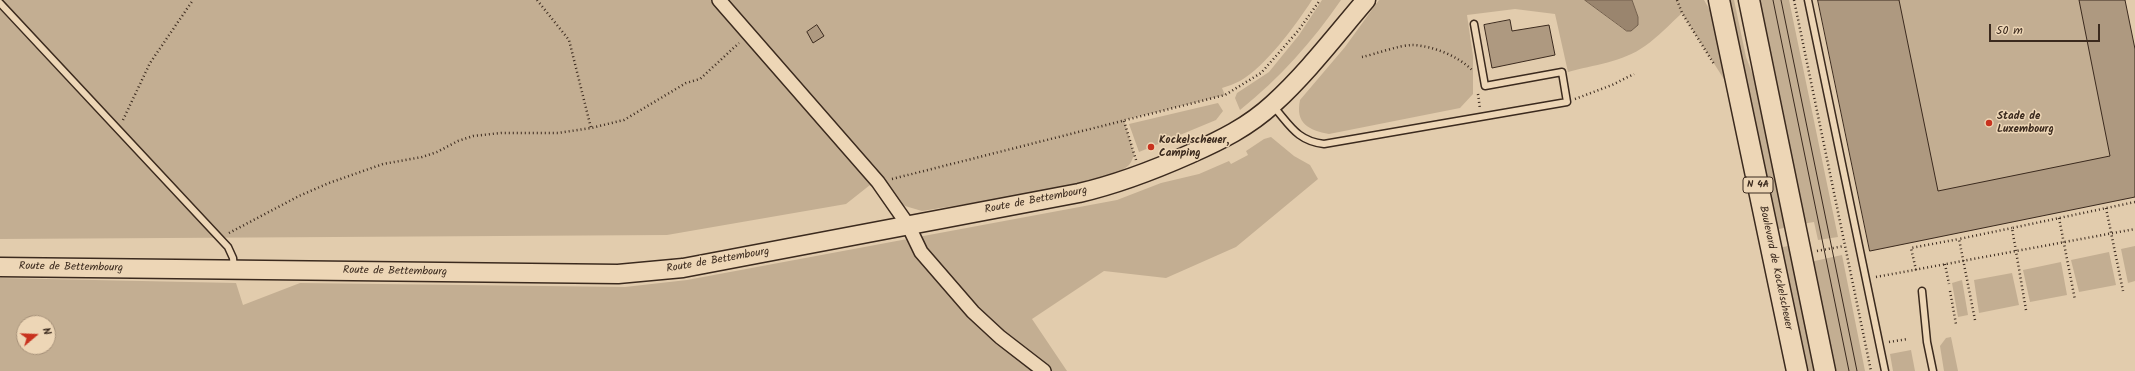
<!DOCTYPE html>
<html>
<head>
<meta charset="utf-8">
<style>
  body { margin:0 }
  #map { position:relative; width:2135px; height:371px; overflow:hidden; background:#e2ccad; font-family:Kalam,sans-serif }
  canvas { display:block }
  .north { position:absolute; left:16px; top:315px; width:40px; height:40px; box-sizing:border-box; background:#edd6b6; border:1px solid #a69179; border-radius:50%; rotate:71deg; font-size:11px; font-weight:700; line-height:16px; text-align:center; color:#3b2a1e }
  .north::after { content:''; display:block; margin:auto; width:14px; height:18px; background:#c8321e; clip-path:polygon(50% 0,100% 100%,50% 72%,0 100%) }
  .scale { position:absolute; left:1989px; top:24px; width:111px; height:18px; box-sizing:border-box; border:2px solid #3b2a1e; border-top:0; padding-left:5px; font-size:12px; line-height:14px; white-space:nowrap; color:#3b2a1e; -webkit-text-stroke:3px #edd6b6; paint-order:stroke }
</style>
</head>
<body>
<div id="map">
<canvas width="2135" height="371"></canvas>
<div class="north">N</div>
<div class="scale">50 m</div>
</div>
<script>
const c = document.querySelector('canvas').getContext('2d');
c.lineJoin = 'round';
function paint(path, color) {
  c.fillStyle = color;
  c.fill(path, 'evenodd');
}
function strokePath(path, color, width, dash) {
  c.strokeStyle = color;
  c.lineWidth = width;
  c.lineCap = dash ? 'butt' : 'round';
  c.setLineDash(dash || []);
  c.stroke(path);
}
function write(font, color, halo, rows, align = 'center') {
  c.font = font + ' Kalam,sans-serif';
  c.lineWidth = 3;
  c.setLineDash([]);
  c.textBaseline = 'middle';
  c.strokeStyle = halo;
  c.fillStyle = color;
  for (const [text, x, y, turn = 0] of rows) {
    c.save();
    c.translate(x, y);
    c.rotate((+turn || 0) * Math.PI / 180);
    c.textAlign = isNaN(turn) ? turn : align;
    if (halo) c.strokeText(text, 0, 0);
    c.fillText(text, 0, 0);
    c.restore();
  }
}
paint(new Path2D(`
  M0,0h1312c-16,25 -47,67 -72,81 -6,3 -12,5 -18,7l3,7 -101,25 10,34c-1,4 -3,9 -5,11 -17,19 -173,40 -207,46l-17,-5 -35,-21 -24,19 -179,31 -667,4z
  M1322,0h19c-29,42 -61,78 -101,110l-5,-12 2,-5 32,-21 30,-37z
  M1379,0h206l38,29 15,-12 -6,-17h72l10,17 13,67 -45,-71c-12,11 -24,24 -37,33 -22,16 -52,19 -77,26l-13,-58 -40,-5 -48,6 6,41v38l-13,14 -131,26c-20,-4 -34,-10 -29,-34l45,-53z
  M1728,0h6l12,57 13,34 29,136 -13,3z
  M1757,0h32l49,237 -20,3 -4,-18 -12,2z
  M1818,0h307l10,49v148l-265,54z
  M1218,103l5,8 -7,9 -77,32 -10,-28z
  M1271,137l23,19 16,9 8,14 -82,68 -70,31 -62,-7 -72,48 35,52h-1067v-93l236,5 7,22 57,-22 325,4 62,-7 430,-80 44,-17 38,-9 30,-13 2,3 17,-9 -2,-4 18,-12zM24,323h24v24h-24z
  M1792,245l26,126h-14l-25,-123z
  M2135,246v35l-7,2 -7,-34z
  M2109,252l7,33 -37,7 -8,-32z
  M1842,255l23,116h-32l-23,-109z
  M2061,262l6,33 -37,7 -7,-32z
  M2012,273l7,32 -40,8 -5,-33z
  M1962,280l6,35 -10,2 -6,-34z
  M1951,337l7,34h-14l-4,-25 6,-8z
  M1911,350l4,21h-22l-3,-17z`), '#c3ae92');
const water = new Path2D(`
  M1585,0h47l6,17v8l-7,6h-4z`);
paint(water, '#9a856e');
strokePath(water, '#74614e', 1);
const building = new Path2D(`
  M1818,0h81l39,191 172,-35 -31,-156h46l10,49v148l-265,54z
  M1510,20l2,11 37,-6 6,30 -63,13 -8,-43z
  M817,25l7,11 -11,7 -6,-11z`);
paint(building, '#ae9980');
strokePath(building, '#3b2a1e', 1);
const service = new Path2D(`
  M1808,0l77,371
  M0,3l228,244 5,11 1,11
  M1273,106c17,19 24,35 51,38l243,-42 -5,-30 -77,14 -11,-62
  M1922,291l5,51 6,29`);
const minor = new Path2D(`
  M719,0l159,182 30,43 13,27 52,60 27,25 44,34`);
const secondary = new Path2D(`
  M0,267l618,7 65,-6 396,-75c39,-9 75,-23 111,-39 31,-14 58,-27 83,-50 34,-31 63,-69 93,-104`);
const primary = new Path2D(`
  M1719,0l78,371
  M1749,0l76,371`);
strokePath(service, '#3b2a1e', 9);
strokePath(minor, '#3b2a1e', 16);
strokePath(secondary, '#3b2a1e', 21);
strokePath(primary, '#3b2a1e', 23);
strokePath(new Path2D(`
  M537,0l32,40 22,88
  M1677,0l5,13 32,51
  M1794,0l77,371
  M1362,57c14,-3 37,-12 51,-12 20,1 45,11 59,25
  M1478,94l2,15
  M1575,99l37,-14 22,-11
  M123,120l27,-57 43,-63
  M1124,121l12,39
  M892,179l333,-84 36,-22 37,-42 22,-31
  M2106,208l17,83
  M2059,218l16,82
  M229,233l70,-37 30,-13 54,-19 39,-7 15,-5 21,-11 15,-5 28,-3h57l33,-5 33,-8 62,-37 14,-4 39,-36
  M1817,251l27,-5
  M1945,264l4,20
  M1916,270l-5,-22 48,-9
  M1876,277l259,-48
  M1950,291l6,33
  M2026,310l-14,-82 123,-26
  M1975,320l-16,-81 53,-11
  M1889,342l19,-3`), '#3b2a1e', 2.5, [1, 3]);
strokePath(service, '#edd6b6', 6);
strokePath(minor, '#edd6b6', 13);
strokePath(secondary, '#edd6b6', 18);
strokePath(primary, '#edd6b6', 20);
strokePath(new Path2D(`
  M1773,0l76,371
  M1781,0l76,371`), '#3b2a1e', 1);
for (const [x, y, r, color] of [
  [1989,123,4,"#c8321e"],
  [1151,147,4,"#c8321e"]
]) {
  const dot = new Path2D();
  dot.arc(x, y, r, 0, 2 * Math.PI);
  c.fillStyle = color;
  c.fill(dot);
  strokePath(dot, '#edd6b6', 1.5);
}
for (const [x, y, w] of [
  [1758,185,30]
]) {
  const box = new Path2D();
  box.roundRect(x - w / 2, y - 8, w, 16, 3);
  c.fillStyle = '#edd6b6';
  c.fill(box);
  strokePath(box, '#3b2a1e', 1);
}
write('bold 10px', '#3b2a1e', null, [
  ["N 4A",1758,185]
]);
write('bold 11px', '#3b2a1e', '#edd6b6', [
  ["Stade de",1997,117],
  ["Luxembourg",1997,130],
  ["Kockelscheuer,",1159,141],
  ["Camping",1159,154]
], 'left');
write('11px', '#3b2a1e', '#edd6b6', [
  ["Route de Bettembourg",1036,201,-11],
  ["Route de Bettembourg",718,261,-10],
  ["Route de Bettembourg",71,268,1],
  ["Boulevard de Kockelscheuer",1775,268,78],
  ["Route de Bettembourg",395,272,1]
]);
</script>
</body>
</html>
